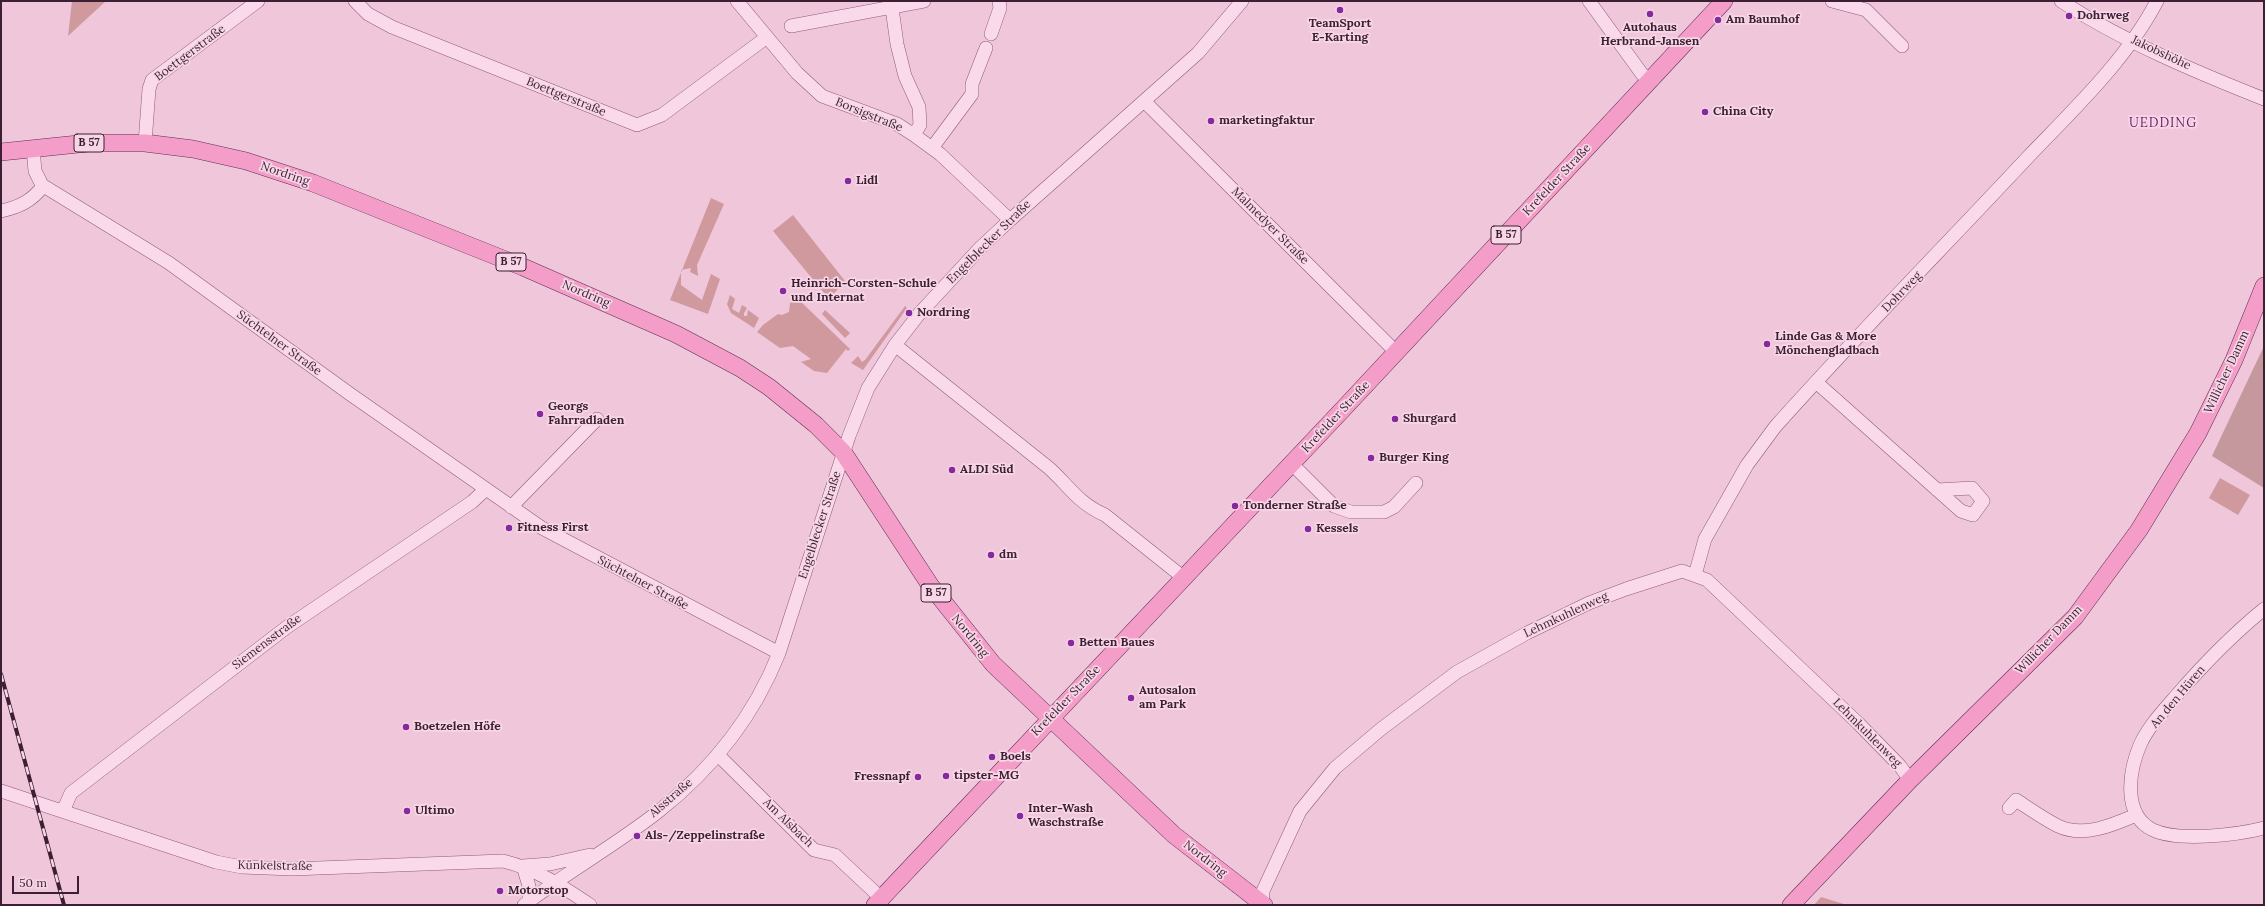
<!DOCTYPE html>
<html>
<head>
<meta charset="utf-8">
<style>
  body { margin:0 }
  #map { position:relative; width:2265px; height:906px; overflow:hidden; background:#f0c6db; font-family:Lora,serif }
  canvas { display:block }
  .frame { position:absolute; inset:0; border:2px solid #3c1f34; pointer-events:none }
  .scale { position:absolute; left:12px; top:876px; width:67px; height:18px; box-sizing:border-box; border:2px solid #3c1f34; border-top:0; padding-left:5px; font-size:12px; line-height:14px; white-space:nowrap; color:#3c1f34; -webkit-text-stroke:3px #f7d6e6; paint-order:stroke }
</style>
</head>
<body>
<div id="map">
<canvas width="2265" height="906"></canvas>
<div class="frame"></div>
<div class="scale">50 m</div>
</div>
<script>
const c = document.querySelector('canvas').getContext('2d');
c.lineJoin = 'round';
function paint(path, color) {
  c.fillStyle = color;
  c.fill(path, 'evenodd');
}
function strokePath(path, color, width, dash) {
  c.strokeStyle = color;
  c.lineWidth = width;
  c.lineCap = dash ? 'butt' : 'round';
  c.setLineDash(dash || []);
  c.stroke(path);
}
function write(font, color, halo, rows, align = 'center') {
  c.font = font + ' Lora,serif';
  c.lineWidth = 3.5;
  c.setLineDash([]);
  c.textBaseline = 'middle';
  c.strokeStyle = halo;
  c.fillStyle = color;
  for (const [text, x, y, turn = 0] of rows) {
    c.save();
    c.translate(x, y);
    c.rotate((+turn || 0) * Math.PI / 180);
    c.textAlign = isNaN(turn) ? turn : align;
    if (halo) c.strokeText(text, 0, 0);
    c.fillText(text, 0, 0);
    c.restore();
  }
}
paint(new Path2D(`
  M72,1h34l-38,35z
  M711,198l13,6 -27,61 1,11 -8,-4 1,-4 -10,2v15l21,15 9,-26 9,5 -12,35 -38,-14z
  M793,215l52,66 -16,18 -56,-68z
  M730,295l5,4 -3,10 7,4 3,-8 5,3 -3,5v3h3l1,-6 11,8 -5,10 -23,-15 -4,-9z
  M798,299l52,50 -2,2 -2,-2 -19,24 -13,-2 -13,-9 10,-3 -18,-13 -13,2 -23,-16 6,-7 15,-11 4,1 7,-3 1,-9z
  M905,306l2,2 -44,62 -12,-7 7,-7 4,6 3,-2z
  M825,310l25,23 -5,5 -23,-24z
  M2220,478l30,17 -12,20 -29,-17z
  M1821,897l26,8h-33z`), '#cf999d');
paint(new Path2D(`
  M2264,346v142l-52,-32z`), '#c4989c');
const minor = new Path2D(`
  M355,1l13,13 24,13 245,98 25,-10 105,-78
  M737,1l60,72 25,23 75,28 17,11 26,19 70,66
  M891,1l6,43 8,32 14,31 1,18 -6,10
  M1589,1l53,73 7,6
  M1832,1l34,9 36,36
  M2061,1c61,40 135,71 203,98
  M791,26l133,-25
  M991,34l9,-26 -1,-7
  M1144,101l252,251
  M145,143l4,-54 3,-9 106,-79
  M33,148l2,23 7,14 127,78 181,131 192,134 237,125
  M932,148l40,-54v-10l14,-36
  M1,211c18,-4 31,-10 42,-25
  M895,345l154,123c20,18 29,35 56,47l79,63
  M1816,382l145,129 12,4 10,-14 -11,-13 -35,2
  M1292,464l42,42 17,6h33l10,-5 22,-24
  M511,507l86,-88
  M1695,575l10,-36 42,-74 28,-38c82,-92 169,-180 253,-270 45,-47 99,-98 129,-156
  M2264,609c-32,26 -61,56 -88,87 -13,15 -28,31 -36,49 -11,26 -18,70 13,85 26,12 83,5 111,-2
  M718,755l96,95 21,5 46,43
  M1,791l215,71 26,5 50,2 211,-8c33,8 59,25 87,44
  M2009,808l7,-8c14,9 28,19 42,26 25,12 55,-1 78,-11
  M63,811l8,-18 216,-166 185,-125 14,-13
  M529,901v-15l-6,-20 27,-2 40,-9
  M524,905c43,-33 92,-60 135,-94 53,-42 95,-95 120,-158l70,-217 19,-48 27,-43 24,-31 62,-67 29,-27 188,-167 44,-52
  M1262,905l1,-14 37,-80 35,-43 46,-39 76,-57 70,-39 62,-30 37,-14 56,-18 25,9 151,143 42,43 10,14`);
const major = new Path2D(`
  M1,152l87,-9h57l48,6 53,12 67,22 210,84 153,67 64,34 29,19 47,38 27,27 87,133 63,79 181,171 90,70
  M875,905c284,-300 568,-601 849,-904
  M1791,905l119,-125 165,-163 64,-87 59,-97 36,-73 30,-74`);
strokePath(minor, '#8d5b7c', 14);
strokePath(major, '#5a2f4f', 18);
strokePath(minor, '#fadaea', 13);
strokePath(major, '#f49dc9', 17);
const rail = new Path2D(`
  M1,674l63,231`);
strokePath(rail, '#3c1f34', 4);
strokePath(rail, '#f7d6e6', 2.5, [8]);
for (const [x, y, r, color] of [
  [1340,10,4,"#86289e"],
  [1650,14,4,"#86289e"],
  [2069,16,4,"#86289e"],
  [1718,20,4,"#86289e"],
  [1705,112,4,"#86289e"],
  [1211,121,4,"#86289e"],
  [848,181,4,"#86289e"],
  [783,291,4,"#86289e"],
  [909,313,4,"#86289e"],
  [1767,344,4,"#86289e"],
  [540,414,4,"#86289e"],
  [1395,419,4,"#86289e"],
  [1371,458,4,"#86289e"],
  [952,470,4,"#86289e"],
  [1235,506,4,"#86289e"],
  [509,528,4,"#86289e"],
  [1308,529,4,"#86289e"],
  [991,555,4,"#86289e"],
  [1071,643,4,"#86289e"],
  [1131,698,4,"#86289e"],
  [406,727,4,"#86289e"],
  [992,757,4,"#86289e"],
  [946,776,4,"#86289e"],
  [918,777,4,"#86289e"],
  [407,811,4,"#86289e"],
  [1020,816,4,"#86289e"],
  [637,836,4,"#86289e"],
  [500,891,4,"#86289e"]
]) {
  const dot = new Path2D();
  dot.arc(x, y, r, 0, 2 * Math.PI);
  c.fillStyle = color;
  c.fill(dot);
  strokePath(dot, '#f7d6e6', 1.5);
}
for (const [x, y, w] of [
  [89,143,30],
  [1506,235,30],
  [511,262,30],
  [936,593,30]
]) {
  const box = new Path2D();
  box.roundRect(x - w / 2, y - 9, w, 18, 3);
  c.fillStyle = '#f7d6e6';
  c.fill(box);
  strokePath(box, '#3c1f34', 1);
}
write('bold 11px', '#3c1f34', null, [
  ["B 57",89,143],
  ["B 57",1506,235],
  ["B 57",511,262],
  ["B 57",936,593]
]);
write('bold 12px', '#3c1f34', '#f7d6e6', [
  ["Dohrweg",2077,16],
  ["Am Baumhof",1726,20],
  ["TeamSport",1340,24,"center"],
  ["E-Karting",1340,38,"center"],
  ["Autohaus",1650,28,"center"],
  ["Herbrand-Jansen",1650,42,"center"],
  ["China City",1713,112],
  ["marketingfaktur",1219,121],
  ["Lidl",856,181],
  ["Heinrich-Corsten-Schule",791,284],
  ["und Internat",791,298],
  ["Nordring",917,313],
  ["Linde Gas & More",1775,337],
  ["Mönchengladbach",1775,351],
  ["Georgs",548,407],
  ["Fahrradladen",548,421],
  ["Shurgard",1403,419],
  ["Burger King",1379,458],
  ["ALDI Süd",960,470],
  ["Tonderner Straße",1243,506],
  ["Fitness First",517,528],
  ["Kessels",1316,529],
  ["dm",999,555],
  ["Betten Baues",1079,643],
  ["Autosalon",1139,691],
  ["am Park",1139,705],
  ["Boetzelen Höfe",414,727],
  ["Boels",1000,757],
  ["tipster-MG",954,776],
  ["Fressnapf",910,777,"right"],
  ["Inter-Wash",1028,809],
  ["Waschstraße",1028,823],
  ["Ultimo",415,811],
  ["Als-/Zeppelinstraße",645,836],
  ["Motorstop",508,891]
], 'left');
write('12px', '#3c1f34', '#f7d6e6', [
  ["Boettgerstraße",190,53,-37],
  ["Jakobshöhe",2161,53,25],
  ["Boettgerstraße",566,97,22],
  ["Borsigstraße",869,115,22],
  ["Nordring",285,174,19],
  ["Krefelder Straße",1557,180,-47],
  ["Malmedyer Straße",1270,226,45],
  ["Engelblecker Straße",989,242,-45],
  ["Dohrweg",1902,292,-46],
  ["Nordring",586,294,23],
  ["Süchtelner Straße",279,343,36],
  ["Willicher Damm",2227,372,-65],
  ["Krefelder Straße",1336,417,-47],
  ["Engelblecker Straße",820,525,-72],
  ["Süchtelner Straße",643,583,28],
  ["Lehmkuhlenweg",1566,615,-25],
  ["Nordring",970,636,51],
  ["Willicher Damm",2049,640,-46],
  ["Siemensstraße",267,642,-37],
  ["An den Hüren",2178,697,-50],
  ["Krefelder Straße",1066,701,-46],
  ["Lehmkuhlenweg",1867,733,45],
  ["Alsstraße",671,798,-41],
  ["Am Alsbach",788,823,44],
  ["Nordring",1205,859,38],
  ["Künkelstraße",275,866,1]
]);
c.letterSpacing = '1px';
write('13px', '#6b1d6a', '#f7d6e6', [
  ["UEDDING",2163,123]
]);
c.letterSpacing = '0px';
</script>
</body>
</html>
